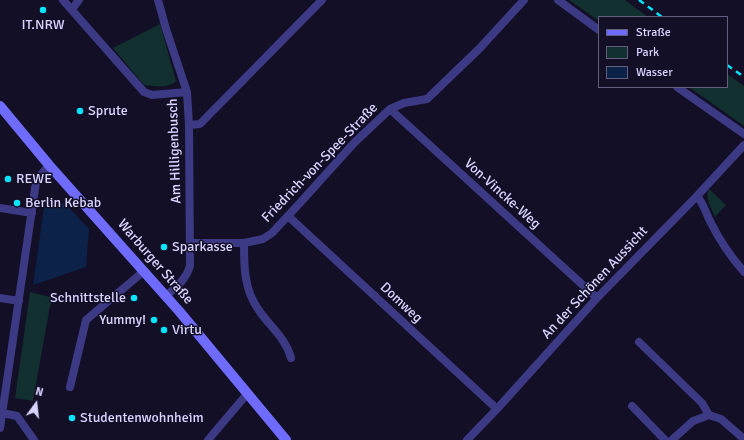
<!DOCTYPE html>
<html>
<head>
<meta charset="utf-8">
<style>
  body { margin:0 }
  #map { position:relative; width:744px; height:440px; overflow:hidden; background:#130f26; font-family:Signika,sans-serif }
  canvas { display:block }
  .legend { position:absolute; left:598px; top:16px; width:130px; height:72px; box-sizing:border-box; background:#130f26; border:1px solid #625e7d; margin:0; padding:5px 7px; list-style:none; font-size:12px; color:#d9d4ff }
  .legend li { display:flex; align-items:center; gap:8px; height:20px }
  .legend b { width:20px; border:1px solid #625e7d }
  .north { position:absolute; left:16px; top:384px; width:40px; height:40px; -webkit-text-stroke:3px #130f26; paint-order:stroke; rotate:15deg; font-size:11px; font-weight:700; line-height:16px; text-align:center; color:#d9d4ff }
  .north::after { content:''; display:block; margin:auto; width:14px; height:18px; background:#d9d4ff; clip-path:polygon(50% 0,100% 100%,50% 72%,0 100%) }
</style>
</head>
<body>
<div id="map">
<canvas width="744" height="440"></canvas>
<ul class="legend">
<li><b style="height:5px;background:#6f6bff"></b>Straße</li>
<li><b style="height:11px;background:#12302f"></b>Park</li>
<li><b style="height:11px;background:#0c2248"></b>Wasser</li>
</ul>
<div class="north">N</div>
</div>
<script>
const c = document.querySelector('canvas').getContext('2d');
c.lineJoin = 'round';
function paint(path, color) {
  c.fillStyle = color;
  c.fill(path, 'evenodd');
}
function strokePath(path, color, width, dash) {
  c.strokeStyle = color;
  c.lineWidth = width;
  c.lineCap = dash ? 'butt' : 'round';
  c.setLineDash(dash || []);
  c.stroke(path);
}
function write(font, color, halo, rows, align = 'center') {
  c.font = font + ' Signika,sans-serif';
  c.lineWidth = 3;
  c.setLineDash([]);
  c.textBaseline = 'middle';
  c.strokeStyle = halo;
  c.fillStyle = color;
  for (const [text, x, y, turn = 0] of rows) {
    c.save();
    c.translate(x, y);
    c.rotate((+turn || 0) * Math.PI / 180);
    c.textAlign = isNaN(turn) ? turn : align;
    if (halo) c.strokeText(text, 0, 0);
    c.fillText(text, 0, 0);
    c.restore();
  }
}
paint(new Path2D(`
  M569,0h56l23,17h-49v4z
  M160,24l16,57c-8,8 -22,5 -32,4l-31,-37z
  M727,74l17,12v40l-55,-39h38z
  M709,189l17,16 -11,12c-3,-8 -11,-20 -6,-28z
  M30,292l24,6 -4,8 -17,95 -18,-3z`), '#12302f');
paint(new Path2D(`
  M65,203l24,26 -3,38 -53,18 11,-78z`), '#0c2248');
strokePath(new Path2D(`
  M63,0l81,92 8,3 35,-3
  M158,0l8,29 21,63 2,33 1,141c-4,14 -14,21 -24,30
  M558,0l41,30
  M72,9l7,-9
  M677,87l67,47
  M390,109l207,189
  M189,125l11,-1 122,-124
  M697,196c7,8 9,18 14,27 9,18 20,34 33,49
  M0,208l32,5
  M288,216l209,193
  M190,243h54l19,-4 9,-6 27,-29 55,-61 36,-34 14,-6 23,-4 52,-50 45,-49
  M244,243c0,23 0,46 14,66 11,17 28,29 33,49
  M0,298l19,3
  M639,342l63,61 7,12 12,4 23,20
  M70,387l16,-67 58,-49
  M632,406l33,34
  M2,413l15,3 17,24
  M0,428l36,-246 3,-5 10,-12
  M208,440l39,-46
  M467,440l30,-31 100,-111 100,-102 47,-51
  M672,440l21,-19 16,-6`), '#3d3a85', 8);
strokePath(new Path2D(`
  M0,106l49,59 130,146 107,129`), '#6f6bff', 10);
strokePath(new Path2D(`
  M639,0l23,17
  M727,65l17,12`), '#00e5ff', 2.5, [6, 5]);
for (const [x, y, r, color] of [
  [43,10,4,"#00e5ff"],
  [80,111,4,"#00e5ff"],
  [8,179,4,"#00e5ff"],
  [17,203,4,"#00e5ff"],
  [164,247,4,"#00e5ff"],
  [134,298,4,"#00e5ff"],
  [154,320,4,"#00e5ff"],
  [164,330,4,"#00e5ff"],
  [72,418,4,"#00e5ff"]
]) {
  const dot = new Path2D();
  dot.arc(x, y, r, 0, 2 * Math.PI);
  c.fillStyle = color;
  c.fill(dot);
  strokePath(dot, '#130f26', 1.5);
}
write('14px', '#d9d4ff', '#130f26', [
  ["IT.NRW",43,25,"center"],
  ["Sprute",88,111],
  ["REWE",16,179],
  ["Berlin Kebab",25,203],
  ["Sparkasse",172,247],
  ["Schnittstelle",126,298,"right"],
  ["Yummy!",146,320,"right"],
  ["Virtu",172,330],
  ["Studentenwohnheim",80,418]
], 'left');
write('14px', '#d9d4ff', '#130f26', [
  ["Am Hilligenbusch",175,151,-92],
  ["Friedrich-von-Spee-Straße",320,163,-46],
  ["Von-Vincke-Weg",502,194,42],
  ["Warburger Straße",155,262,49],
  ["An der Schönen Aussicht",595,283,-47],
  ["Domweg",401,303,43]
]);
</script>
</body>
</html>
